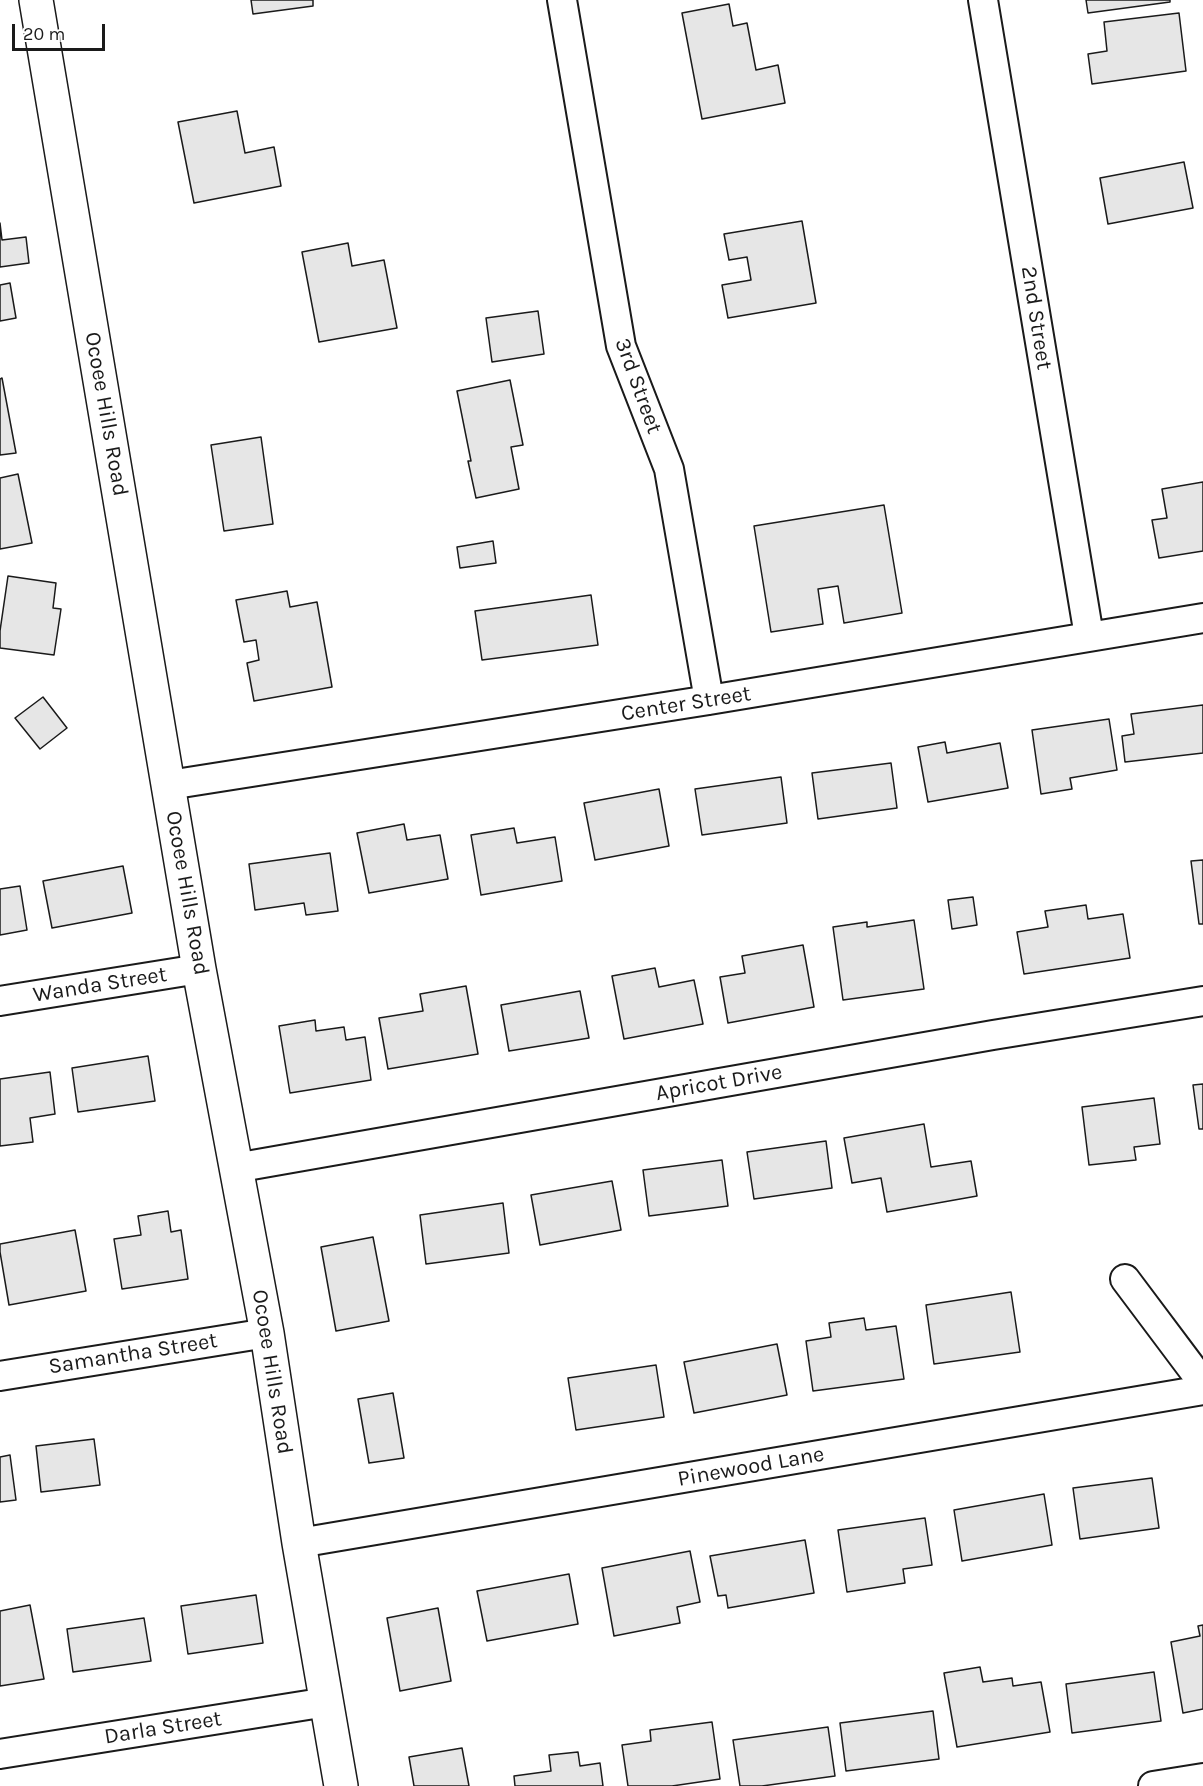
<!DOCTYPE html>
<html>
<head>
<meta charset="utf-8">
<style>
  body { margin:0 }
  #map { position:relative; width:1203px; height:1786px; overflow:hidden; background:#fff; font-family:Karla,sans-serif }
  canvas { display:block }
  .scale { position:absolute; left:12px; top:24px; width:93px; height:27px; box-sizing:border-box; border:3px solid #1a1a1a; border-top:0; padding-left:8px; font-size:18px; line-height:21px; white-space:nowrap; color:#1a1a1a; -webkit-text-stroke:4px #fff; paint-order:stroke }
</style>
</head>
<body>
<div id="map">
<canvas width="1203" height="1786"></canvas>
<div class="scale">20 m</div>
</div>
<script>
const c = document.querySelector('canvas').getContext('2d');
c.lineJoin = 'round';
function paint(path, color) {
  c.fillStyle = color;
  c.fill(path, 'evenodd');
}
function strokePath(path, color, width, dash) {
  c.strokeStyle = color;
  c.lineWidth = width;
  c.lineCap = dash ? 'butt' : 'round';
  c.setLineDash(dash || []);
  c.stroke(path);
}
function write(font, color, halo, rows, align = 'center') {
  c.font = font + ' Karla,sans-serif';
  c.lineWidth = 4.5;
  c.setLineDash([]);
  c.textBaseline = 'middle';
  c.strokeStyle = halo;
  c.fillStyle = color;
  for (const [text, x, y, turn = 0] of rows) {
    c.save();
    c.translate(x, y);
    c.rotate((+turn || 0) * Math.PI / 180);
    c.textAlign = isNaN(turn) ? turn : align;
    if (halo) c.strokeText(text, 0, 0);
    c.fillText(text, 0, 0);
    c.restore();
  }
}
const building = new Path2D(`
  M251,0h62v6l-60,8z
  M1086,0h84v2l-82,11z
  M729,4l4,22 14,-3 9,47 22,-5 7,38 -83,16 -20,-106z
  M1179,13l7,58 -94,13 -4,-30 19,-3 -3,-29z
  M237,111l8,42 29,-6 7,39 -87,17 -16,-81z
  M1184,162l9,46 -85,16 -8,-46z
  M802,221l14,82 -88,15 -6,-33 29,-5 -4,-23 -18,3 -5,-26z
  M0,223l2,17 24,-3 3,26 -29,4z
  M348,243l4,23 32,-6 13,68 -78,14 -17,-90z
  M10,283l6,35 -16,3v-36z
  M538,311l6,43 -52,8 -6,-44z
  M2,378l14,75 -16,2v-76z
  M510,380l13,65 -12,2 8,42 -43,9 -8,-37h3l-14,-70z
  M261,437l12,87 -49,7 -13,-86z
  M18,474l14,69 -32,6v-71z
  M1203,482v69l-44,7 -7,-38 15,-2 -5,-29z
  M884,505l18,108 -58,10 -6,-37 -20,3 5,35 -52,8 -17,-106z
  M493,541l3,22 -36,5 -3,-21z
  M8,576l48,7 -3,25 8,1 -7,46 -54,-7v-17z
  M287,591l3,16 27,-5 15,85 -78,14 -7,-38 12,-3 -3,-20 -12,2 -8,-42z
  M591,595l7,50 -116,15 -7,-49z
  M43,697l24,31 -27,21 -25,-31z
  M1203,705v48l-78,9 -3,-26 12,-2 -3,-20z
  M1109,719l8,51 -47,8 2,11 -31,5 -9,-64z
  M945,742l2,11 53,-10 8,45 -80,14 -10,-55z
  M891,763l6,45 -79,11 -6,-46z
  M781,777l6,46 -85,12 -7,-46z
  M659,789l10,57 -74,14 -11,-57z
  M404,824l3,16 33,-5 8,44 -79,14 -12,-60z
  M514,828l3,15 38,-6 7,44 -81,14 -10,-60z
  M330,853l8,58 -32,4 -2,-12 -49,7 -6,-46z
  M1203,860v64h-4l-8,-63z
  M123,866l9,47 -80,15 -9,-47z
  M20,886l7,44 -27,5v-46z
  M973,897l4,28 -25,4 -4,-29z
  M1086,905l2,14 35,-5 7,44 -106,16 -7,-42 31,-5 -3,-16z
  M914,920l10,69 -81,11 -10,-73 34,-5v5z
  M803,945l11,62 -86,16 -8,-46 25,-4 -3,-17z
  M655,968l4,19 35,-7 9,44 -79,15 -12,-63z
  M466,986l12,68 -90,15 -9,-51 44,-7 -3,-17z
  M580,991l9,47 -80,13 -8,-46z
  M315,1020l1,11 28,-4 2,13 19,-3 6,43 -81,13 -11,-67z
  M148,1056l7,45 -77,11 -6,-44z
  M50,1072l5,42 -25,4 3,24 -33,4v-67z
  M1203,1084v45h-4l-6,-44z
  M1154,1098l6,46 -26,3 2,13 -47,5 -7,-58z
  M924,1124l7,43 40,-6 6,35 -90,16 -6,-34 -29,5 -8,-45z
  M826,1141l6,47 -78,11 -7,-47z
  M722,1160l6,46 -79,10 -6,-46z
  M612,1181l9,49 -81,15 -9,-50z
  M503,1203l6,50 -83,11 -6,-49z
  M168,1211l3,21 10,-2 7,49 -66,10 -8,-50 27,-4 -3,-19z
  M75,1230l11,61 -77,14 -9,-53v-8z
  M373,1237l16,84 -53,10 -15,-84z
  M1011,1292l9,60 -86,12 -8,-59z
  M864,1318l2,12 30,-4 8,53 -91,12 -7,-50 25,-4 -2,-14z
  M777,1344l10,51 -93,18 -10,-51z
  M656,1365l8,52 -88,13 -8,-52z
  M393,1393l11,65 -35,5 -11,-64z
  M94,1439l6,46 -59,7 -5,-46z
  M10,1455l6,45 -16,2v-45z
  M1152,1478l7,50 -79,11 -7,-51z
  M1044,1494l8,51 -90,16 -8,-51z
  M925,1518l7,47 -29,4 2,14 -58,9 -9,-62z
  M805,1540l9,53 -86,15 -2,-13 -8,1 -8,-40z
  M690,1551l10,51 -23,5 3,16 -66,13 -12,-68z
  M569,1574l9,50 -91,17 -10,-50z
  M256,1595l7,48 -75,11 -7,-48z
  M30,1605l14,74 -44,7v-75z
  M438,1608l13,73 -51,10 -13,-73z
  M144,1618l7,43 -78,11 -6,-43z
  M1203,1625v84l-20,4 -12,-71 29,-6 -2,-10z
  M980,1667l3,15 29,-4 1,8 28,-4 9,50 -93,15 -13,-74z
  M1154,1672l7,49 -89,12 -6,-49z
  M933,1711l6,48 -93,12 -6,-48z
  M712,1722l8,57 -48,7h-44l-6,-41 29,-4 -1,-11z
  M828,1727l7,49 -73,10h-22l-7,-46z
  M462,1748l7,38h-55l-5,-29z
  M578,1752l2,14 20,-3 3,23h-88l-1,-10 37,-5 -2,-16z`);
paint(building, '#e6e6e6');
strokePath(building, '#1a1a1a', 1.5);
const minor = new Path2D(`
  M562,0l59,346 48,123 40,231
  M983,0l106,636
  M169,785l540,-85 494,-82
  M0,1001l199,-32
  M235,1168l758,-133 210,-34
  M1125,1279l78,104
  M0,1376l267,-43
  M299,1543l904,-153
  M0,1754l327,-52
  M1153,1786l50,-8`);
const tertiary = new Path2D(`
  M36,0l163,969 68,364 32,210 42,243`);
strokePath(minor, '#1a1a1a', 32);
strokePath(tertiary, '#1a1a1a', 36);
strokePath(minor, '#fff', 28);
strokePath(tertiary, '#fff', 33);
write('22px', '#1a1a1a', '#fff', [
  ["2nd Street",1036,318,81],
  ["3rd Street",638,386,70],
  ["Ocoee Hills Road",106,414,80],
  ["Center Street",686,704,-9],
  ["Ocoee Hills Road",187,893,80],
  ["Wanda Street",100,985,-9],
  ["Apricot Drive",719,1083,-10],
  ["Samantha Street",133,1354,-9],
  ["Ocoee Hills Road",272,1372,81],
  ["Pinewood Lane",751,1467,-10],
  ["Darla Street",163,1728,-9]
]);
</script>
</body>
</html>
